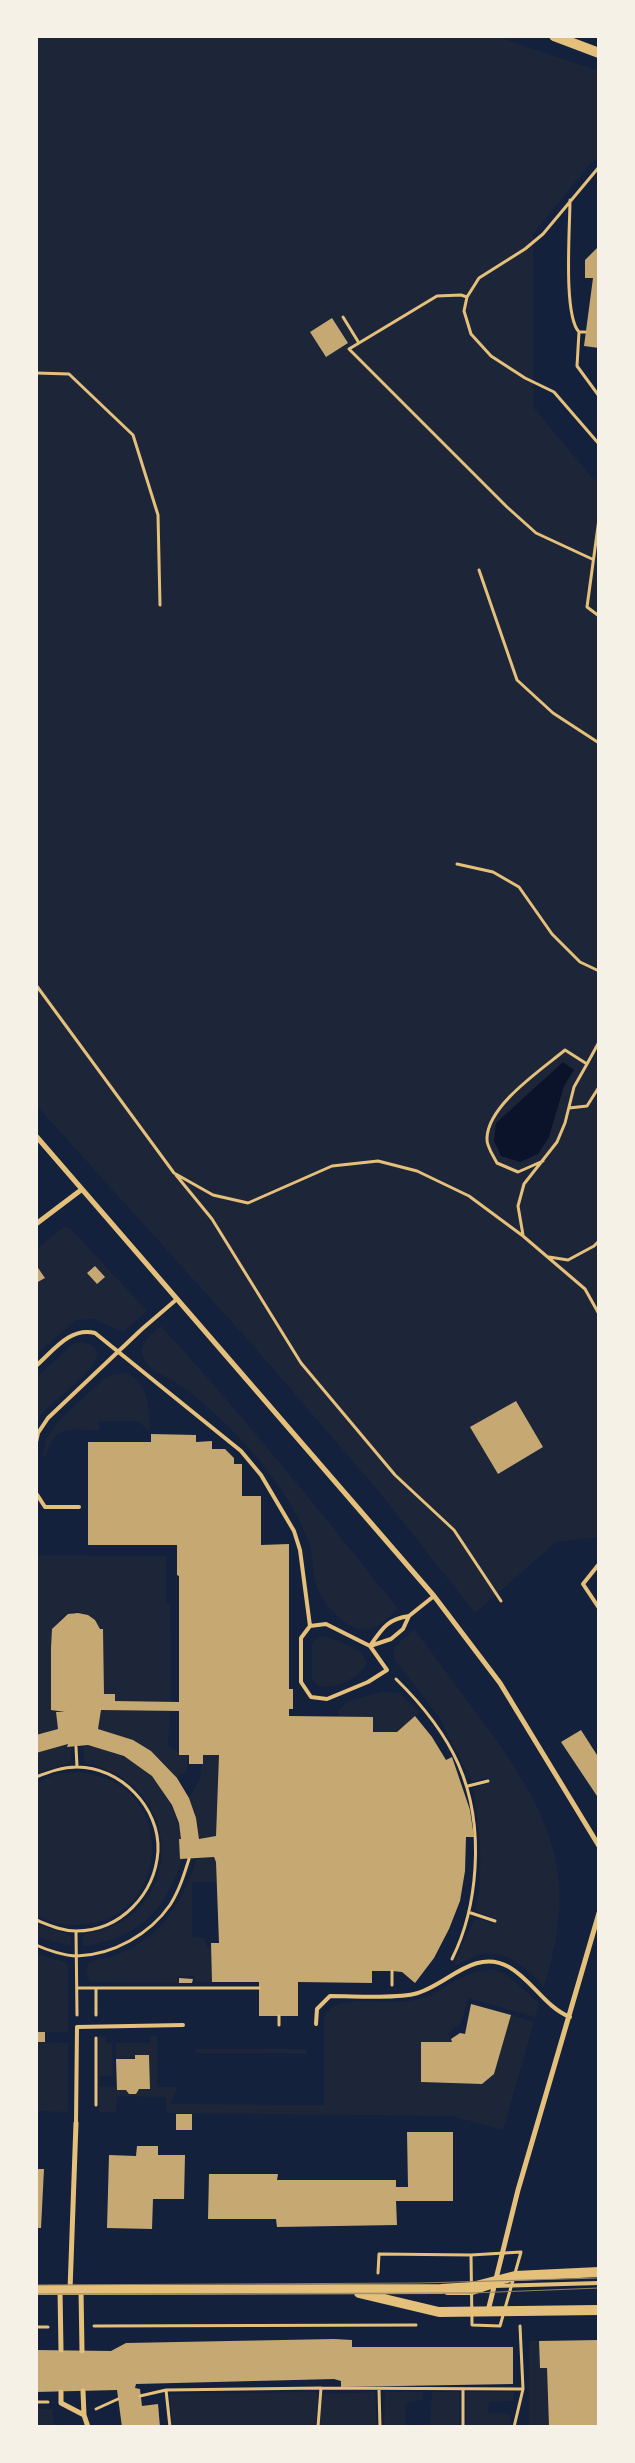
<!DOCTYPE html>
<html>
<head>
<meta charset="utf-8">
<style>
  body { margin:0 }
  #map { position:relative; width:635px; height:2463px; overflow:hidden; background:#14213d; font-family:"Public Sans",sans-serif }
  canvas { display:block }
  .frame { position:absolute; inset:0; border:38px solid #f6f1e7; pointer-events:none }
</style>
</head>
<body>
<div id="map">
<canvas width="635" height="2463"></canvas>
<div class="frame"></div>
</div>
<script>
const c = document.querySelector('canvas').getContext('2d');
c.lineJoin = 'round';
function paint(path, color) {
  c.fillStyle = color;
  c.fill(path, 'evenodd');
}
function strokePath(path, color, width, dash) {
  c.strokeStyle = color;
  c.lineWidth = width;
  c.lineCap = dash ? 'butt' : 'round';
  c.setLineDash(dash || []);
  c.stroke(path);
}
paint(new Path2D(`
  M36,36h459l104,35v86l-8,6 -58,71v173l60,72 6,1v1057l-43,5 -81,71 -94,-119 -124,-144 -221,-245z
  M67,1227l5,3 75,81 -24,21 -29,-13 -18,1 -40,35v-105l26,-22z
  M161,1326c83,91 161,187 237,283 -8,6 -17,17 -27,20 -22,7 -50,-27 -55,-45 -4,-14 -3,-30 -8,-44 -10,-27 -28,-53 -45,-75 -19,-25 -62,-67 -88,-83 -11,-7 -28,-12 -32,-25 -5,-14 9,-23 18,-31z
  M80,1342c50,7 -24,56 -35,68 -3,4 -6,9 -9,13v-34l3,-3 -3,-8 38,-35z
  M126,1373c22,8 24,38 24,59l-12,-11h-39v9c-29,1 -44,-7 -53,26h-3l3,-17 12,-18 46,-42 10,-5z
  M36,1555l130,1v47h4l1,99 -56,-1 -11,-7 -1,-65c-7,-3 -9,-12 -17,-15 -51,-17 -29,76 -35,95l14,3h-9l2,17 -22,6z
  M414,1629c21,28 42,56 63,85 38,51 75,102 82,168 3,35 -5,72 -15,105 -17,-18 -34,-36 -61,-33 -11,2 -20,10 -30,12l21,-46 1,-2 19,6 2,-6 -18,-6 -2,-3c8,-40 4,-81 -3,-121l16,-5 -2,-5 -15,4 -33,-65 -45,-58v-12z
  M324,1636c14,6 38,10 43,27 -7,16 -44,34 -55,16v-35l6,-7z
  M386,1691l13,2 21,19 -23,20h-24v-15h-34l-1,-6 10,-10z
  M101,1710l69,1 -2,34 11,8v2h10l-3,17 -9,6c-23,-26 -46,-41 -79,-49z
  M68,1744l-1,3h4v13c-5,6 -26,10 -35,13v-20z
  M88,1745c53,11 84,40 93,94h-2l1,20h2c-16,52 -44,80 -99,87v-9l2,-3c102,-14 103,-150 0,-171l-2,-16z
  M203,1755h16l-1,57 -2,1v23l-2,2 -15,1 -3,-21 -7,-20 11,-20z
  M76,1772c20,2 40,7 55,23 42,44 18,122 -43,129 -18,3 -36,0 -52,-10v-131l20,-9z
  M200,1857h14l2,5v20h-24v54l13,2 2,9h5v35h-17l-1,-6h-17v7l-87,-1 -2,-3c0,-4 -2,-12 0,-15 3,-5 17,-5 22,-7 47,-14 73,-53 86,-98z
  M36,1924c10,4 28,8 35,12v10l-35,-9z
  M36,1953l29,9 3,4v66h-32z
  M491,1969l16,6 32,28 -4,14 -67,-19 -7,25 -13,10 4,9h-31v40l61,2 12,-10 17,-59 23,7 -31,108 -51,-14 -285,-3 -1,-16 -49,-1 -1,16h-17v-25l18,-1v4h9l3,4h6l4,-5h11l-1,-34 -33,4v-16h34v-7h7v51h20l-6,17 153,1v-89c4,-4 6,-8 11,-11 15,-6 55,-1 74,-4 32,-5 47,-28 82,-32z
  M98,2036h8v7h6l1,33h-14z
  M36,2042l32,1v69l-32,-1z
  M195,2049h111v5l-111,-1z
  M529,2341h10l1,27h7l1,57 -19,2z
  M316,2392l2,4 -2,31h-143l-3,-28v-4l5,-1z
  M375,2392l2,35h-57l2,-33z
  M385,2392h38v8l-15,2 -3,4 1,21h-22z
  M432,2392h27v35h-29z
  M467,2392h47l-1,9 -24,1 -1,11 23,1 -1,13h-43z
  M36,2409h16l3,18h-19z`), '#1d2539');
paint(new Path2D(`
  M563,1062l11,8 -10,16 -15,51 -11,17 -18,8 -19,-6 -7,-15 2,-18z`), '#0b132b');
paint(new Path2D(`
  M599,246v102l-15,-2 9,-68h-8v-18z
  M332,318l16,25 -22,14 -16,-25z
  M36,1265l9,13 -9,5z
  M95,1266l10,11 -8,7 -10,-11z
  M516,1401l27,46 -45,27 -28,-47z
  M151,1434l45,1v7l16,-1v8h13l9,9v6h8v32h19v49l28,-1v145h4v20h-4v7l84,1v15h24l18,-16 17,21 14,23 6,-3 18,53 4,27h-8l-1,34 -5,30 -11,28 -15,29 -19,25 -13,-11 -10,-1h-20v12l-74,-1v34h-39v-34h-47l-1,-39h8l-3,-81 -2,-5 -34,2 -1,-20h2l-2,-16 -7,-18 -20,-29 -28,-20 -36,-11 -21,2 1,-3 -32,9v-18l22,-6 -2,-17h9l-14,-2v-62l1,-19 16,-15 10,-1 10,2 7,5 5,9h3l1,65h11v7l64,1v-126l-2,-1v-30h-89v-103h63zM101,1710l78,1v44h10v9h14v-9h16l-3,81 -17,3 -3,-21 -7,-20 -12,-20 -26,-27 -18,-11 -35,-11z
  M581,1730l16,25 2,-2v42l-2,1 -36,-54z
  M179,1978l14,1 -1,4h-13z
  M471,2004l40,11 -17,59 -12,10 -61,-2v-40h31l-1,-3 9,-6 5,1z
  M36,2032h9v10h-9z
  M135,2055h14l1,34h-11l-3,5h-7l-3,-4h-9l-1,-31h19z
  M176,2114h16v16h-16z
  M407,2132h46v69h-57l1,24 -120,2 -1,-8h-68l1,-45h69l-1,6h119v7h12z
  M137,2146h21v9h27l-1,44h-31l-1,30 -45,-1 2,-73 27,1z
  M36,2169h8l-3,59h-5z
  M334,2339l18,1v7h161v37l-172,3v-6l-7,-2 -198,5 -1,4 5,1 2,17 16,-2 2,23h-38l-5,-37 -81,2v-42l75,1 15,-8z
  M599,2340v87h-50l-2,-59h-7l-1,-27z`), '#c6a872');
strokePath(new Path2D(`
  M599,167l-56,67 -18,15 -46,29 -12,19 -3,14 7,23 20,22 34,22 29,14 45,52
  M570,200c0,27 -7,115 9,132h6
  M467,297l-6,-2 -24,1 -88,53 158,158 29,26 56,26
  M343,317l16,26
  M579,332l-2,34 22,30
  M36,373l33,1 64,61 25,80 2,90
  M599,519l-12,88 12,9
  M479,570l38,110 36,33 46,30
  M457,864l36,8 26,15 33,47 28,28 19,9
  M36,985l138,188 39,22 35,8 84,-37 46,-5 39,10 52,25 54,40 62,53 14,25
  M587,1064l12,-22
  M569,1108l18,-2 12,-19
  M176,1175l36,44 89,144 94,112 59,55 47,71
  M523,1235l-5,-29 6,-22 33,-42 8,-19 9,-36 13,-23 -22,-14c-24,20 -77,55 -78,88 -1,8 7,19 10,25l21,9 25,-11
  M549,1257l19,3 26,-14 5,-5
  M396,1679c56,55 84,109 79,189 -2,33 -8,61 -23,91
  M76,1747l1,20
  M36,1777c13,-5 26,-10 41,-10 43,0 83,40 81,84 -3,43 -37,80 -82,80 -14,0 -27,-6 -40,-11
  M468,1786l20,-5
  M471,1913l24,8
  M76,1931l1,84
  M36,1945c11,5 29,11 41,11 36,-1 73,-22 93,-51 9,-14 14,-30 19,-46
  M392,1985v-14
  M77,1988h182
  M96,1988v27
  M279,2025v-9
  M96,2105v-67
  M521,2252l-21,74 -28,-1 -1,-70z
  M378,2273l1,-19 92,1
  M94,2326l322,-1
  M36,2327h12
  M321,2388l202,1 -3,-63
  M379,2389l1,38
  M166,2390l4,37
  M140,2396l26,-6 155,-2 -3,39
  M36,2402h12
  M96,2409l22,-10
  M463,2427v-38
  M514,2427l9,-38`), '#e5c07b', 3);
strokePath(new Path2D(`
  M36,1366c18,-16 34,-39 59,-33l146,118 20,24 33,56 6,19 10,76
  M36,1442l2,-9 10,-15 94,-89 35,-30
  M36,1493l9,14h34
  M599,1564l-16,20 16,24
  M409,1616c-22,3 -27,13 -39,30l21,-7 12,-10 6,-13 25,-20
  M326,1624l44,22 17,24 -19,12 -41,17 -16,-2 -10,-15v-44l9,-12z
  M316,2024l1,-15 13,-13c26,0 60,3 84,-2 32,-7 59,-47 95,-27 23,13 36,40 61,50
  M76,2123l1,-96 106,-2
  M447,2293h25l22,-7 105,-3`), '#e5c07b', 4);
strokePath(new Path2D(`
  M36,1136l398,460 66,87 99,163
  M36,1224l45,-34
  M60,2290l1,60
  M70,2290l6,-167
  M81,2290l1,61
  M488,2311l30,-121 81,-277
  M83,2391l1,24 4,12
  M61,2392v11l23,12`), '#e5c07b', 5);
strokePath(new Path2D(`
  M554,36l45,17
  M36,2290l405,-1 31,-2 43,-11 84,-4
  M359,2293l80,19 160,-2`), '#e5c07b', 10);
strokePath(new Path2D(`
  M36,2285l384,-2 179,-5
  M36,2294l436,-1 127,-5`), '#918062', 1);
</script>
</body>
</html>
